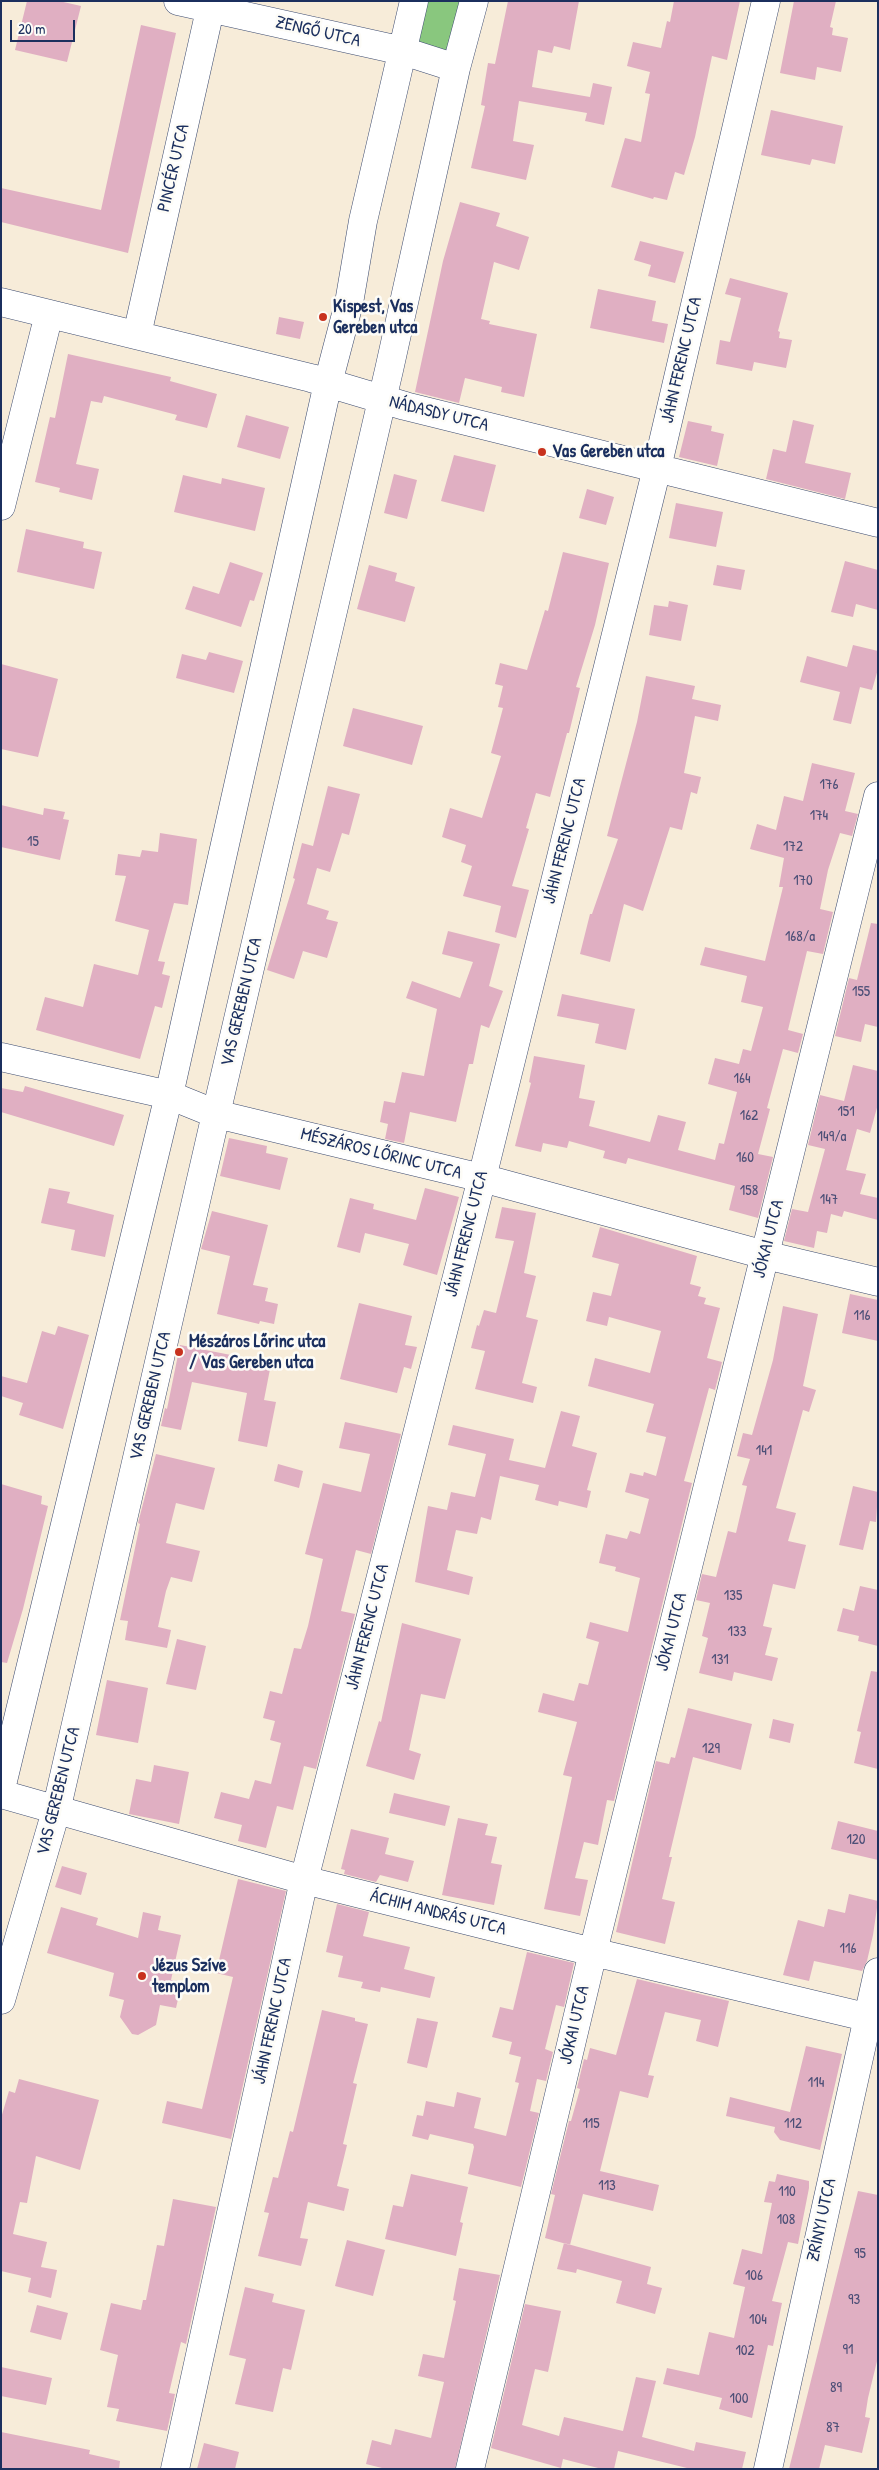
<!DOCTYPE html>
<html>
<head>
<meta charset="utf-8">
<style>
  body { margin:0 }
  #map { position:relative; width:879px; height:2470px; overflow:hidden; background:#f7ecd9; font-family:"Patrick Hand",sans-serif }
  canvas { display:block }
  .frame { position:absolute; inset:0; border:2px solid #1b2f5e; pointer-events:none }
  .scale { position:absolute; left:10px; top:20px; width:65px; height:22px; box-sizing:border-box; border:2px solid #1b2f5e; border-top:0; padding-left:6px; font-size:15px; line-height:18px; white-space:nowrap; color:#1b2f5e; -webkit-text-stroke:4px #fdfcf7; paint-order:stroke }
</style>
</head>
<body>
<div id="map">
<canvas width="879" height="2470"></canvas>
<div class="frame"></div>
<div class="scale">20 m</div>
</div>
<script>
const c = document.querySelector('canvas').getContext('2d');
c.lineJoin = 'round';
function paint(path, color) {
  c.fillStyle = color;
  c.fill(path, 'evenodd');
}
function strokePath(path, color, width, dash) {
  c.strokeStyle = color;
  c.lineWidth = width;
  c.lineCap = dash ? 'butt' : 'round';
  c.setLineDash(dash || []);
  c.stroke(path);
}
function write(font, color, halo, rows, align = 'center') {
  c.font = font + ' "Patrick Hand",sans-serif';
  c.lineWidth = 5;
  c.setLineDash([]);
  c.textBaseline = 'middle';
  c.strokeStyle = halo;
  c.fillStyle = color;
  for (const [text, x, y, turn = 0] of rows) {
    c.save();
    c.translate(x, y);
    c.rotate((+turn || 0) * Math.PI / 180);
    c.textAlign = isNaN(turn) ? turn : align;
    if (halo) c.strokeText(text, 0, 0);
    c.fillText(text, 0, 0);
    c.restore();
  }
}
paint(new Path2D(`
  M419,1h50l-14,53 -45,-11z`), '#89c77e');
paint(new Path2D(`
  M27,1h32l22,5 -14,56 -52,-12z
  M508,1h71l-9,49 -16,-4 -2,7 -14,-3 -6,37 58,10 3,-14 19,4 -8,38 -19,-4 2,-8 -68,-12 -6,40 21,4 -8,35 -55,-12 14,-62 -4,-1 7,-42 7,1z
  M674,1h66l-13,59 -15,-4 -17,81 -11,38 -9,-3 -8,28 -13,-3 -1,2 -42,-12 14,-49 16,4 9,-48 -5,-1 5,-21 -23,-6 6,-24 28,6 6,-27 3,1z
  M794,1h42l-6,26 3,1 -1,7 16,3 -7,34 -24,-5 -2,13 -35,-7z
  M141,25l35,8 -48,220 -127,-31v-34l100,22z
  M771,110l72,16 -8,38 -23,-5 -2,6 -49,-10z
  M460,202l40,11 -4,13 33,11 -10,33 -25,-8 -13,57 9,2 -1,3 48,10 -13,63 -23,-5 1,-5 -37,-9 -6,25 -44,-11 28,-131z
  M640,241l44,11 -9,31 -27,-7 3,-11 -17,-5z
  M730,278l58,15 -10,38 2,1 -1,6 13,2 -6,28 -32,-6 -2,9 -36,-7 4,-24 10,2 11,-44 -16,-4z
  M598,289l58,12 -4,20 16,3 -4,19 -74,-15z
  M279,317l25,5 -4,17 -24,-5z
  M68,354l103,23 -1,4 47,13 -10,34 -32,-8 2,-5 -73,-19 -2,7 -11,-2 -15,63 23,5 -7,31 -33,-8 1,-4 -25,-6 15,-65 5,1z
  M246,415l43,12 -9,32 -43,-12z
  M793,420l21,5 -9,38 46,10 -6,26 -79,-20 7,-30 13,3z
  M688,421l24,5 -1,5 13,3 -7,32 -38,-9z
  M454,455l42,10 -12,47 -43,-11z
  M394,474l23,6 -10,39 -23,-6z
  M183,475l38,9 1,-6 43,10 -10,43 -81,-19z
  M587,489l27,8 -8,28 -27,-7z
  M676,503l47,9 -7,35 -47,-9z
  M26,529l58,13 -1,6 19,4 -8,37 -77,-17z
  M563,552l46,11 -14,62 -19,62 4,1 -11,45h-2l-17,64 -14,-4 -10,35 3,1 -17,57 17,4 -13,48 -21,-6 6,-26 -38,-10 9,-30 -11,-4 5,-17 -24,-8 8,-29 32,10 19,-62 -10,-3 12,-45 -5,-1 5,-21 -8,-2 5,-21 27,7 18,-60 3,1z
  M845,561l33,9v40l-22,-6 -3,13 -22,-5z
  M230,562l33,11 -9,28 -4,-1 -9,27 -56,-18 8,-23 26,8z
  M369,565l28,8 -2,8 20,6 -10,35 -48,-13z
  M717,565l28,5 -4,20 -28,-5z
  M669,601l19,4 -7,36 -32,-6 5,-30 14,2z
  M853,645l25,6v18l-6,21 -12,-3 -9,37 -18,-4 7,-28 -40,-10 7,-26 40,11z
  M209,652l34,9 -9,32 -58,-15 6,-24 24,6z
  M1,664l57,15 -20,78 -37,-8z
  M646,676l49,10 -3,13 29,6 -3,16 -23,-5 -11,57 17,4 -4,17 -6,-2 -9,38 -12,-3 -27,84 -19,-7 -14,58 -30,-8 10,-40h2l26,-75 -11,-3 30,-114z
  M353,708l70,18 -11,39 -69,-19z
  M812,763l43,10 -10,38 13,3 -6,22 -12,-3 -12,37 -8,39 13,3 -10,42 -16,-3 -19,79 15,4 -5,19 -15,-4 -16,59 3,1 -12,45 15,3 -15,61 -29,-8 6,-24 -107,-28 -2,6 -23,-6 2,-7 -36,-10 -2,7 -24,-5 -2,9 -26,-6 16,-63 -2,-1 5,-26 51,9 -6,33 16,3 -6,25 61,16 8,-27 28,7 -8,28 37,10 4,-17 5,1 13,-52 -29,-8 7,-26 24,6 4,-15 8,2 12,-44 -22,-5 6,-26 -47,-11 5,-18 60,14 18,-74h-4l5,-29 -34,-9 7,-25 19,6 8,-34 19,5z
  M328,786l32,8 -11,41 -7,-2 -12,39 -13,-4 -10,36 22,7 -3,8 12,3 -11,36 -24,-7 -9,28 -27,-9 28,-91 -2,-1 9,-35 11,3z
  M1,805l42,10 1,-7 21,4 -2,7 6,1 -9,40 -59,-13z
  M160,833l37,6 -9,66 -14,-2 -16,58 7,1 -3,12 8,2 -8,32 -7,-2 -15,53 -104,-29 9,-33 38,10 11,-43 44,11 11,-45 -34,-9 11,-45 -11,-1 3,-21 22,3 2,-7 16,2z
  M871,923l7,1v103l-13,-3 -4,18 -26,-6 14,-58 8,2z
  M448,931l52,13 -11,42 14,5 -14,37 -8,-3 -8,39h-4l-13,58 -46,-10 -6,31 -19,-4 3,-15 -8,-2 4,-21 11,2 7,-31 22,4 13,-67 -31,-11 6,-17 48,17 13,-36 -31,-8z
  M562,994l73,15 -9,41 -31,-7 4,-19 -42,-8z
  M853,1065l25,6v33l-8,29 -13,-4 -11,41 20,4 -6,20 18,4v22l-34,-9 -2,6 -11,-3 -4,19 -10,-2 -3,17 -30,-7 8,-32 16,3 17,-63 -17,-4 12,-50 24,6z
  M25,1086l99,29 -10,31 -113,-34v-24l22,4z
  M229,1138l38,8 -1,7 22,5 -8,32 -60,-14z
  M49,1188l21,4 -3,11 47,12 -9,42 -34,-7 4,-20 -34,-7z
  M425,1188l34,9 -22,78 -34,-10 6,-21 -44,-11 -5,20 -23,-6 13,-49 24,6 -1,5 43,11z
  M502,1207l34,6 -12,60 12,3 -10,41 12,3 -16,63 15,4 -4,16 -58,-14 10,-38 -14,-3 6,-23 2,1 5,-16 12,3 18,-72 -19,-3z
  M212,1211l56,14 -15,60 15,3 -3,13 13,3 -4,20 -14,-3 -1,3 -42,-10 13,-58 -29,-7z
  M600,1227l97,29 -7,28 11,3 -3,9 8,2 -2,6 16,4 -13,50 15,4 -7,28 -6,-2 -25,93 8,2 -78,318 -7,-1 -9,45 -14,-3 -9,36 13,2 -8,36 -36,-7 28,-132 -9,-2 14,-53 -39,-10 5,-19 31,8 5,-18 9,2 11,-43 -13,-4 4,-16 38,10 12,-54 -25,-7 1,-4 -17,-4 7,-29 21,5 3,-8 10,3 9,-35 -24,-7 5,-19 13,3 1,-4 12,4 10,-39 -20,-5 8,-28 -66,-18 7,-28 55,15 11,-42 -52,-14 -2,9 -21,-5 7,-29 18,4 8,-32 -27,-7z
  M850,1294l28,6v41l-36,-8z
  M359,1303l53,13 -7,29 12,2 -6,22 -7,-2 -7,26 -57,-14z
  M783,1306l35,8 -15,72 13,4 -7,22 -6,-2 -27,98 20,5 -8,28 18,4 -11,44 -22,-5 -10,42 9,2 -7,27 13,3 -6,23 -38,-9 -2,9 -33,-8 9,-35 -6,-2 8,-33 -14,-3 6,-26 14,3 12,-46 8,2 11,-47 -5,-1 8,-26 -13,-3 6,-23 9,2 21,-75z
  M58,1326l31,9 -26,94 -44,-14 4,-12 -22,-7v-20l26,7 15,-52 13,4z
  M180,1345l56,11 -2,6 36,7 -6,31 12,2 -9,45 -29,-6 9,-48 -55,-11 -11,48 -20,-4 4,-18 2,1z
  M561,1411l19,5 -8,30 25,7 -10,37 4,1 -4,17 -28,-7 -1,5 -23,-6 4,-15 -39,-9 -9,44 -10,-3 -4,17 -21,-4 -9,40 26,7 -4,18 -54,-13 13,-76 19,4 4,-18 24,5 11,-43 -38,-9 5,-20 61,14 -5,21 36,8z
  M345,1422l56,12 -30,120 -15,-4 -15,61 14,3 -39,155 -12,-3 -11,44 -16,-4 -11,42 -28,-7 4,-16 -28,-7 7,-26 28,7 6,-19 16,4 10,-41 -11,-3 5,-19 -12,-3 7,-27 12,3 12,-46 7,1 7,-23 15,-67 -18,-5 18,-71 38,9 9,-38 -31,-6z
  M156,1454l59,14 -11,42 -28,-7 -10,40 34,8 -8,31 -21,-5 -5,14 -8,36 13,3 -4,18 -42,-8 3,-19 -8,-1 20,-96 -2,-1z
  M278,1464l25,7 -4,17 -25,-7z
  M1,1484l41,12 -1,8 7,2 -25,103 -16,54 -6,-1z
  M853,1486l25,6 -2,30 -6,-1 -7,29 -24,-5z
  M860,1586l18,4v56l-20,-5 1,-5 -22,-5 6,-23 11,3z
  M402,1623l59,16 -16,60 -24,-5 -12,56 12,4 -7,26 -48,-14 13,-45 2,1z
  M177,1639l29,7 -10,44 -30,-6z
  M871,1671l7,1v97l-24,-6 7,-31 -4,-1z
  M107,1680l41,8 -10,55 -42,-8z
  M688,1708l64,16 -11,46 -48,-13 -24,100h3l-10,42 13,3 -10,42 -49,-12 40,-171 13,3 2,-7 4,1z
  M773,1719l21,5 -4,19 -21,-5z
  M154,1765l35,7 -10,52 -50,-10 7,-35 15,3z
  M394,1793l56,13 -5,20 -56,-13z
  M458,1818l30,6 -3,11 12,2 -6,26 11,2 -8,40 -52,-10z
  M838,1821l40,10v29l-47,-11z
  M351,1829l38,9 -4,16 29,7 -6,21 -28,-7 -4,7 -32,-8 1,-4 -4,-1z
  M62,1866l25,7 -6,22 -26,-8z
  M238,1879l48,12 -55,248 -69,-16 5,-22 35,8 31,-132 -17,-4z
  M849,1894l29,7 -5,34 -6,26 -5,10 -48,-10 -5,20 -26,-6 15,-55 26,7 4,-18 17,4z
  M337,1904l32,8 -6,24 47,11 -6,22 31,8 -5,21 -49,-11 -1,5 -19,-4 2,-6 -25,-5 5,-21 -17,-4z
  M61,1907l37,11 -2,7 42,13 5,-26 18,4 -3,14 23,5 -10,45 11,2 -6,26 -16,-3 -4,20 -18,10 -6,-1 -12,-17 4,-17 -15,-4 5,-23 -67,-20z
  M527,1952l47,11 -10,44 -8,-2 -11,44 8,3 -7,29 -9,-2 -7,32 9,2 -18,74 -53,-13 6,-27 -1,-3 -43,-10 -2,6 -16,-4 5,-21 6,1 3,-15 28,6 3,-15 24,6 -7,30 32,8 13,-53 -4,-1 6,-25 -12,-3 3,-12 -20,-5 8,-30 13,3z
  M637,1979l92,22 -11,46 -22,-6 5,-21 -36,-8 -17,63 6,1 -6,22 -28,-7 -20,80 59,14 -6,26 -70,-17 -13,51 -25,-7 10,-43 -4,-1 18,-73h2l9,-32 -3,-1 7,-29 3,1 3,-12 26,7z
  M322,2010l33,8v3l13,3 -15,59 4,1 -14,60 4,1 -10,41 12,3 -5,22 -36,-9 -8,36 8,1 -7,27 -43,-10 11,-43 -5,-1 9,-35 5,1 12,-47 3,1z
  M417,2018l21,4 -11,46 -20,-5z
  M806,2046l36,8 -22,96 -40,-10 -6,-8 1,-5 -49,-11 4,-19 60,15z
  M19,2079l80,21 -19,70 -44,-14 -9,47 -7,-1 -7,32 34,8 -6,25 16,3 -6,28 -23,-6 3,-14 -30,-7v-153l8,-27 6,2z
  M411,2174l57,13 -8,35 3,1 -7,33 -71,-17 8,-34 10,2z
  M777,2174l32,7v7l-11,56 -10,-2 -16,59 10,2 -9,43 -5,-1 -16,73 -33,-9 3,-11 -59,-14 4,-16 32,7 10,-43 25,6 11,-51 -12,-3 9,-35 20,5 10,-51 -8,-1 5,-21 6,1z
  M858,2191l20,4v162l-10,41 -3,19 5,1 -8,35 -37,-8 -6,24h-30z
  M173,2199l43,8 -30,137 -5,-2 -12,51 6,1 -8,37 -51,-10 3,-12 -12,-2 11,-52 -18,-5 11,-47 30,7 2,-10h3l11,-55 7,1z
  M347,2240l38,10 -12,46 -38,-10z
  M564,2243l87,24 -4,17 15,4 -7,26 -39,-11 6,-22 -45,-12 -1,4 -19,-4z
  M459,2268l41,7 -45,194h-69l-20,-5 6,-24 19,5 4,-16 36,9 13,-56 -26,-6 5,-22 21,4 12,-57 -3,-1z
  M245,2287l29,7 -2,8 33,8 -14,60 -8,-2 -10,44 -38,-8 11,-45 -17,-4z
  M525,2304l36,7 -13,61 -13,-3 -13,56 37,11 5,-19 59,14 13,-54 20,4 -14,56 52,14 2,-9 50,10 -4,17h-51l-73,-18 -4,18h-12l-39,-10 -2,9 -70,-20z
  M37,2305l31,8 -7,27 -31,-8z
  M1,2367l51,11 -6,27 -45,-9z
  M1,2432l89,18 -1,4 31,7 -1,8h-118z
  M204,2443l35,9 -4,17h-38z`), '#e0afc2');
const minor = new Path2D(`
  M178,1l225,50 53,17
  M1,302l310,76 94,28 473,117
  M137,335l75,-334
  M1,506l48,-192
  M1,1057l168,38 47,19 266,64 283,77 113,27
  M1,1789l168,-694 159,-712 21,-80 14,-82 51,-220
  M1,1794l303,86 289,72 285,68
  M1,2000l55,-189 160,-697 173,-744 67,-302 18,-67
  M175,2469l129,-589 178,-702 175,-710 109,-467
  M470,2469l123,-517 285,-1156
  M768,2469l110,-497`);
strokePath(minor, '#3c4b70', 29);
strokePath(minor, '#fff', 28);
for (const [x, y, r, color] of [
  [323,317,5,"#c8321e"],
  [542,452,5,"#c8321e"],
  [179,1352,5,"#c8321e"],
  [142,1976,5,"#c8321e"]
]) {
  const dot = new Path2D();
  dot.arc(x, y, r, 0, 2 * Math.PI);
  c.fillStyle = color;
  c.fill(dot);
  strokePath(dot, '#fdfcf7', 2);
}
write('15px', '#4c4f77', null, [
  ["176",829,785],
  ["174",819,816],
  ["15",33,842],
  ["172",793,847],
  ["170",803,881],
  ["168/a",800,937],
  ["155",861,992],
  ["164",742,1079],
  ["151",846,1112],
  ["162",749,1116],
  ["149/a",832,1137],
  ["160",745,1158],
  ["158",749,1191],
  ["147",829,1200],
  ["116",862,1316],
  ["141",764,1451],
  ["135",733,1596],
  ["133",737,1632],
  ["131",720,1660],
  ["129",711,1749],
  ["120",856,1840],
  ["116",848,1949],
  ["114",816,2083],
  ["115",591,2124],
  ["112",793,2124],
  ["113",607,2186],
  ["110",787,2192],
  ["108",786,2220],
  ["95",860,2254],
  ["106",754,2276],
  ["93",854,2300],
  ["104",758,2320],
  ["91",848,2350],
  ["102",745,2351],
  ["89",836,2388],
  ["100",739,2399],
  ["87",833,2428]
]);
write('18px', '#1b2f5e', '#fdfcf7', [
  ["ZENGŐ UTCA",318,32,13],
  ["PINCÉR UTCA",174,168,-77],
  ["JÁHN FERENC UTCA",682,360,-77],
  ["NÁDASDY UTCA",439,414,14],
  ["JÁHN FERENC UTCA",565,841,-76],
  ["VAS GEREBEN UTCA",242,1002,-77],
  ["MÉSZÁROS LŐRINC UTCA",381,1154,14],
  ["JÁHN FERENC UTCA",467,1234,-76],
  ["JÓKAI UTCA",769,1239,-76],
  ["VAS GEREBEN UTCA",151,1396,-77],
  ["JÁHN FERENC UTCA",368,1627,-76],
  ["JÓKAI UTCA",672,1632,-76],
  ["VAS GEREBEN UTCA",59,1791,-76],
  ["ÁCHIM ANDRÁS UTCA",438,1913,14],
  ["JÁHN FERENC UTCA",273,2021,-78],
  ["JÓKAI UTCA",575,2025,-77],
  ["ZRÍNYI UTCA",822,2220,-78]
]);
write('bold 18px', '#1b2f5e', '#fdfcf7', [
  ["Kispest, Vas",333,307],
  ["Gereben utca",333,328],
  ["Vas Gereben utca",552,452],
  ["Mészáros Lőrinc utca",189,1342],
  ["/ Vas Gereben utca",189,1363],
  ["Jézus Szíve",152,1966],
  ["templom",152,1987]
], 'left');
</script>
</body>
</html>
